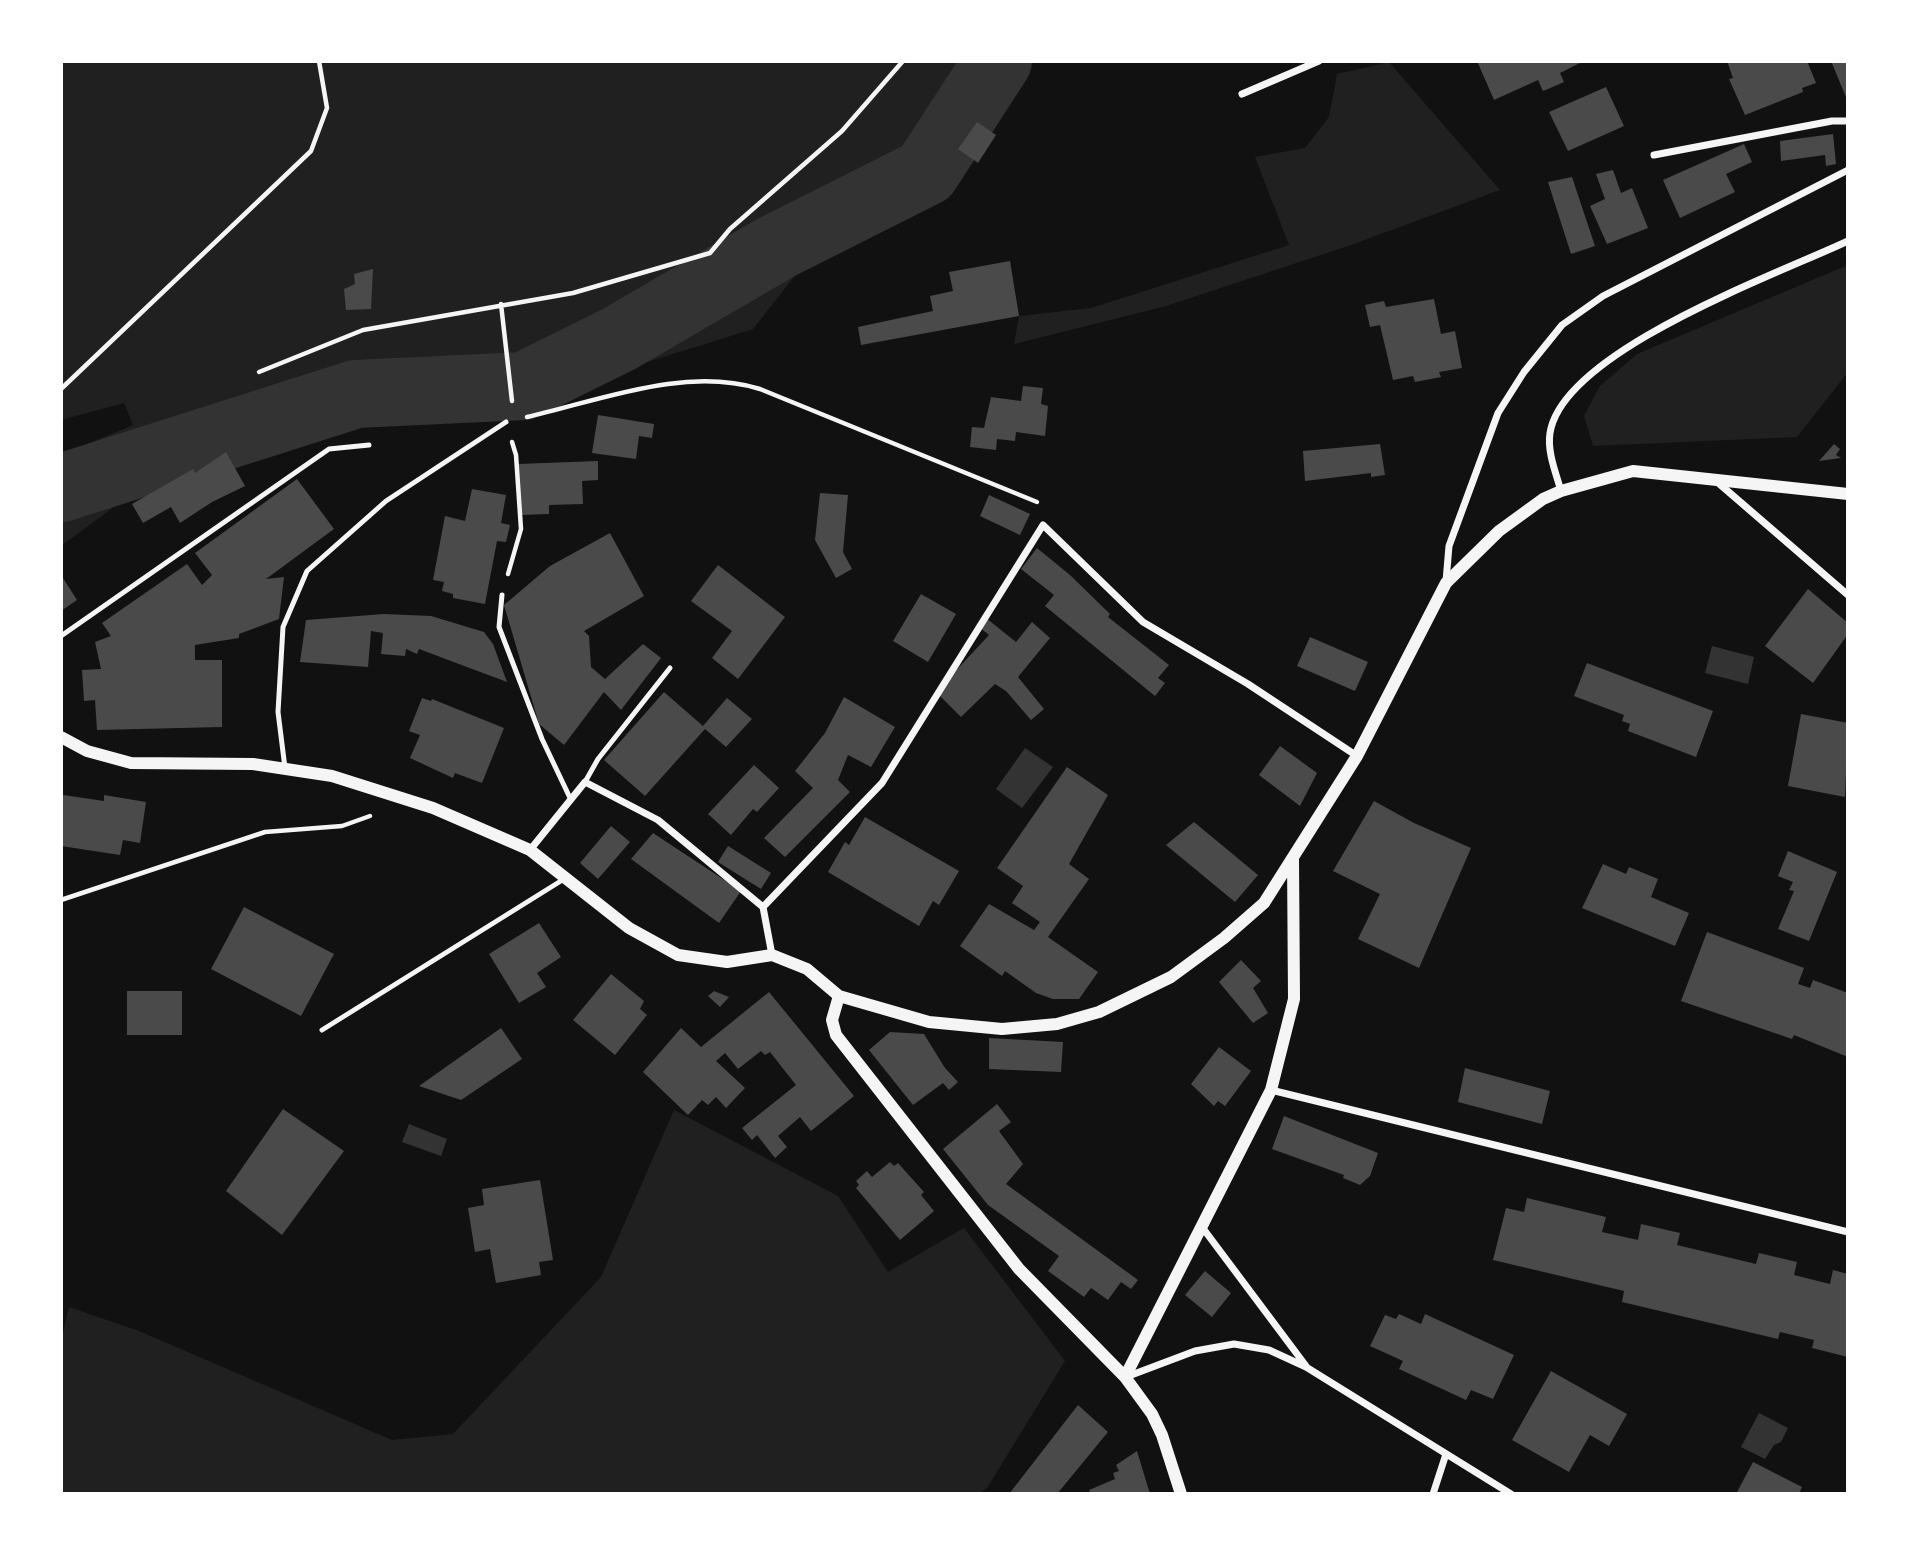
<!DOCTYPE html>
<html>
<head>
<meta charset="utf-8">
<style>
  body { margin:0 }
  #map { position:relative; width:1909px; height:1555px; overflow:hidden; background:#111; font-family:Figtree,sans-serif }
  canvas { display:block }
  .frame { position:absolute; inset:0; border:63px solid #fff; pointer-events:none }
</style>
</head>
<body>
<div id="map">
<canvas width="1909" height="1555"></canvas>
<div class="frame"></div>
</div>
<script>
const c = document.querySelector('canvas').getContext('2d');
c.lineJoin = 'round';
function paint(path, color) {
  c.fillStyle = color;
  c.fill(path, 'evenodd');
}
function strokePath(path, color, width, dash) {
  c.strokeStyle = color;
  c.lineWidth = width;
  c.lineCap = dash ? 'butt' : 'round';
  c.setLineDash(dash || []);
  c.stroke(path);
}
paint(new Path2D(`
  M61,61h962l-68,93 9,16 -163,98 -48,61 -128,40 -198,50 -184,24 -113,52 -69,51v-85l24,-16 48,-20 -9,-22 -63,17z
  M1389,62l111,128 -149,55 -185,61 -152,38 5,-28 72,-8 198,-63 -34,-88 50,-9 24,-31 8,-43z
  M1848,265v107l-51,65 -204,9 -9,-30 16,-30 37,-32z
  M674,1110l164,86 50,76 76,-44 101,133 -78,127 -8,6h-918v-153l8,-34 70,24 253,109 61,-6 148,-157z`), '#202020');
paint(new Path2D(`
  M1712,646l42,11 -6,27 -43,-11z
  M1025,748l28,19 -31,41 -26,-19z
  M409,1124l38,15 -6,17 -39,-14z
  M1759,1413l29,15 -7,14 -7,3 -9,14 -24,-12z`), '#333');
strokePath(new Path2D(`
  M61,488l295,-94 168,-8 95,-47 158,-92 149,-75 72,-111`), '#333', 68);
paint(new Path2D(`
  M1477,61h107l-24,12 4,9 -16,7 -5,2 -5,-11 -44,20z
  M1727,61h80l9,22 -14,5 1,4 -58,23 -16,-36 4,-1z
  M1831,61h17v41z
  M1606,87l18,39 -56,25 -19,-39z
  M977,122l19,13 -18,28 -20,-14z
  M1833,134l3,30 -10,2 -1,-11 -44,6 -1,-20z
  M1744,144l8,18 -26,12 9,18 -55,26 -17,-38z
  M1613,170l8,23 11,-5 16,40 -41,16 -17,-38 15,-7 -9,-25z
  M1572,177l23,69 -24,8 -23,-72z
  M1010,261l9,55 -158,29 -3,-18 75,-16 -3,-15 23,-5 -4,-19z
  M373,269l-2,40 -25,1 -2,-21 11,-5 -1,-10z
  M1434,299l7,35 14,-3 7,37 -23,4 2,5 -26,5 -2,-6 -20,4 -13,-55 -10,2 -5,-22 19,-4 2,6z
  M1023,386l20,2 -2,16 7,2 -3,30 -29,-4 -1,9 -18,-2 -1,11 -26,-3 2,-20 12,1 7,-31 30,4z
  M598,415l56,9 -2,14 -13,-2 -3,23 -44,-6z
  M1380,444l5,31 -14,2v-4l-66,8 -2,-30z
  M1834,444l6,5 -4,6 5,3 -22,3z
  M226,452l19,34 -33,16 -32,21 -9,-16 -28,16 -11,-19 61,-35 2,4z
  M598,461v19l-16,1 1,23 -34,1v9l-29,1 -2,-51z
  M297,479l37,50 -68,50 18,-2 -5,42 -40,15v4l-44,7v15h27v67l-125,3 -2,-30 -11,1 -2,-31 19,-1 -6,-27 16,-6 -9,-13 85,-59 15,21 10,-10 -17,-22z
  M472,489l34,6 -5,28 9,2 -4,17 -9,-1 -12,63 -32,-6v-4l-11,-3 2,-9 -11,-2 12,-64 20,5z
  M820,493l28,2 -5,57 9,17 -16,9 -21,-38z
  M989,495l41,19 -10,21 -40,-19z
  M610,533l34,63 -60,35 5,5 2,31 14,12 38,-35 18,14 -40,52 -17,-18 -40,53 -25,-21 -35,-119 46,-39z
  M1037,548l33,27 40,39 -2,3 61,48 -11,13 7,5 -10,13 -110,-90 9,-11 -33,-26z
  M718,565l67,52 -47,62 -26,-21 20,-27 -41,-30z
  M61,575l16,25 -16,11z
  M1808,589l40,34v11l-35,49 -48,-37z
  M921,594l35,20 -28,48 -35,-21z
  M384,614l47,2 53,16 9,12 14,38 -88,-33 -2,5 -11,-5 -1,7 -24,-2 2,-21 -12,-2 -3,36 -68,-5 6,-42z
  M986,618l30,24 16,-20 18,16 -32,39 26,32 -13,11 -25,-29 -11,-7 -34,33 -25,-25 53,-57 -10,-8z
  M1310,637l58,25 -13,29 -58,-25z
  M1587,663l126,48 -17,46 -68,-26 2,-7 -8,-3 2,-6 -50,-19z
  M664,692l39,34 24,-28 25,21 -26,28 -21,-18 -60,67 -41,-36z
  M844,697l51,30 -24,40 -23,-12 -10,25 12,12 -65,65 -21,-19 49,-50 -18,-17 30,-38z
  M422,698l9,3 1,-2 72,29 -22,55 -27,-10 -2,5 -43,-20 10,-23 -11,-4z
  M1801,714l47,9 -3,74 -57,-11z
  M1280,746l37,27 -17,33 -41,-31z
  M754,765l25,23 -22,24 -4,-3 -22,26 -23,-21z
  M1067,767l41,28 -39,69 20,15 -41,58 50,35 -19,27h-26l-17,-6 -31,-22 -3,5 -42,-30 29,-42 45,26 6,-8 -28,-19 11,-17 -26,-18z
  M63,795l41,6v-6l42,7 -6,41 -17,-3 -3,15 -59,-9z
  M1374,801l40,22 57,25 -52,120 -61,-29 22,-45 -47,-23z
  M865,817l94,54 -20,34 -6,-4 -14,25 -91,-54 17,-30 4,3z
  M1194,822l64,53 -23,27 -69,-57z
  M611,826l19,16 -32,37 -18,-16z
  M653,833l88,58 -22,32 -88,-64z
  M728,846l43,27 -10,16 -43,-27z
  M1788,851l49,21 -28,69 -31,-12 16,-38 -5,-1 4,-8 -15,-6z
  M1603,864l23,10 3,-7 29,12 -7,18 38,16 -14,33 -93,-38z
  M244,907l90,47 -33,62 -90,-47z
  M539,923l22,34 -24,16 9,14 -27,16 -30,-49z
  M1707,932l97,36 -6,16 12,4 3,-8 35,13v64l-54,-22 -2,4 -111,-38z
  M1241,960l20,21 -8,7 15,25 -15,10 -34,-41z
  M611,974l33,27 -4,8 7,6 -32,40 -42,-35z
  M127,991h55v44h-55z
  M714,991l15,6 -9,10 -12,-11z
  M769,992l85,104 -43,35 -11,-14 -22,19 9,11 -12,11 -18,-23 -5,5 -10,-12 54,-43 -26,-33 -5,3 -4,-4 -23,18 -13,-16 -9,8 29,27 -19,20 -10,-11 -8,8 -6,-5 -14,15 -45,-43 38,-44 20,19z
  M501,1028l21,31 -61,41 -42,-14z
  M890,1032l34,2 21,34 13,14 -9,8 -6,-7 -30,22 -44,-55z
  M989,1038l74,4 -2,30 -72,-3z
  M1219,1047l32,24 -26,35 -7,-5 -4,5 -23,-22z
  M1465,1068l85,23 -8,33 -84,-22z
  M997,1104l14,18 -12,9 24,33 -17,20 132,96 -7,9 -10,-7 -13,18 -17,-12 -7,9 -36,-26 11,-15 -71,-51 -45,-56z
  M283,1109l61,42 -62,84 -56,-44z
  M1284,1116l94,37 -8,23 -10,9 -17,-7 1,-3 -72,-26z
  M890,1162l4,4 4,-3 26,29 -3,3 13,16 -34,29 -44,-52 3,-3 -3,-4 11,-10 5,6z
  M540,1180l13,80 -14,2 2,13 -45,8 -6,-34 -15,3 -7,-44 16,-3 -2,-16z
  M1527,1198l79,19 -4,15 36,8 3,-16 39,9 -3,12 79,19 3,-11 38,9 -3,13 36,9 3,-14 15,4v83l-36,-9 2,-8 -34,-8 -2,7 -156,-37 2,-11 -131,-31 13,-52 18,4z
  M1205,1271l26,22 -19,24 -27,-22z
  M1399,1314l22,10 4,-10 89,41 -21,44 -22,-9 -5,10 -67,-31 4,-8 -33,-15 15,-31 11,4z
  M1551,1371l76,43 -18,32 -19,-11 -21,37 -57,-32z
  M1078,1405l30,27 -51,62h-48z
  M1137,1451l13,43h-59l-2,-4 26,-11 -2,-6 6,-2 -3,-6z
  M1753,1462l49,25 -3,7h-63z`), '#4a4a4a');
strokePath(new Path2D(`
  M501,304l11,97
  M259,372l104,-42 210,-37 137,-40 20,-24 112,-98 61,-70
  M61,389l250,-238 16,-43 -8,-47
  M527,417c74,-17 158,-51 233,-28l277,113
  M508,574l13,-45 -5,-74 -4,-13
  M61,900l204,-68 77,-6 28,-10`), '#f5f5f5', 4.5);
strokePath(new Path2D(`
  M502,595l-3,32 43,112 29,61
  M61,636l268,-187 40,-4
  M285,768l-7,-56 5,-85 24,-56 79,-70 120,-79
  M585,782l13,-23 72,-91
  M322,1030l242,-151`), '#f5f5f5', 5);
strokePath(new Path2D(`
  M1242,94l77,-33
  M1654,155l178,-34h16
  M1716,481l132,114
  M1561,491c-5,-18 -14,-39 -11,-58 13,-82 228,-159 298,-192
  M1446,581l3,-35 49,-133 26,-41 38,-47 41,-29 245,-126
  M530,850l55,-68 73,38 105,87
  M772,955l-9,-48 119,-124 161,-258 100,97 105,62 109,72
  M1271,1090l577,142
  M1202,1227l104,139
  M1126,1377l69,-26 39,-7 35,6 37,17 205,127
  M1433,1494l13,-40`), '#f5f5f5', 7);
strokePath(new Path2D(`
  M61,737l26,14 44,12 122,1 79,12 101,32 97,42 99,78 49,27 49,7 45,-7 35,14 32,27 90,26 73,7 55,-5 42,-12 72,-35 53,-39 40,-35 93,-147 89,-173 53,-52 44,-32 18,-8 72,-20 215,23
  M839,996l-7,24 4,15 183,234 106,108 27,37 10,21 19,59
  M1125,1377l146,-287 23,-91 -1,-140`), '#f5f5f5', 12);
</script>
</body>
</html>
